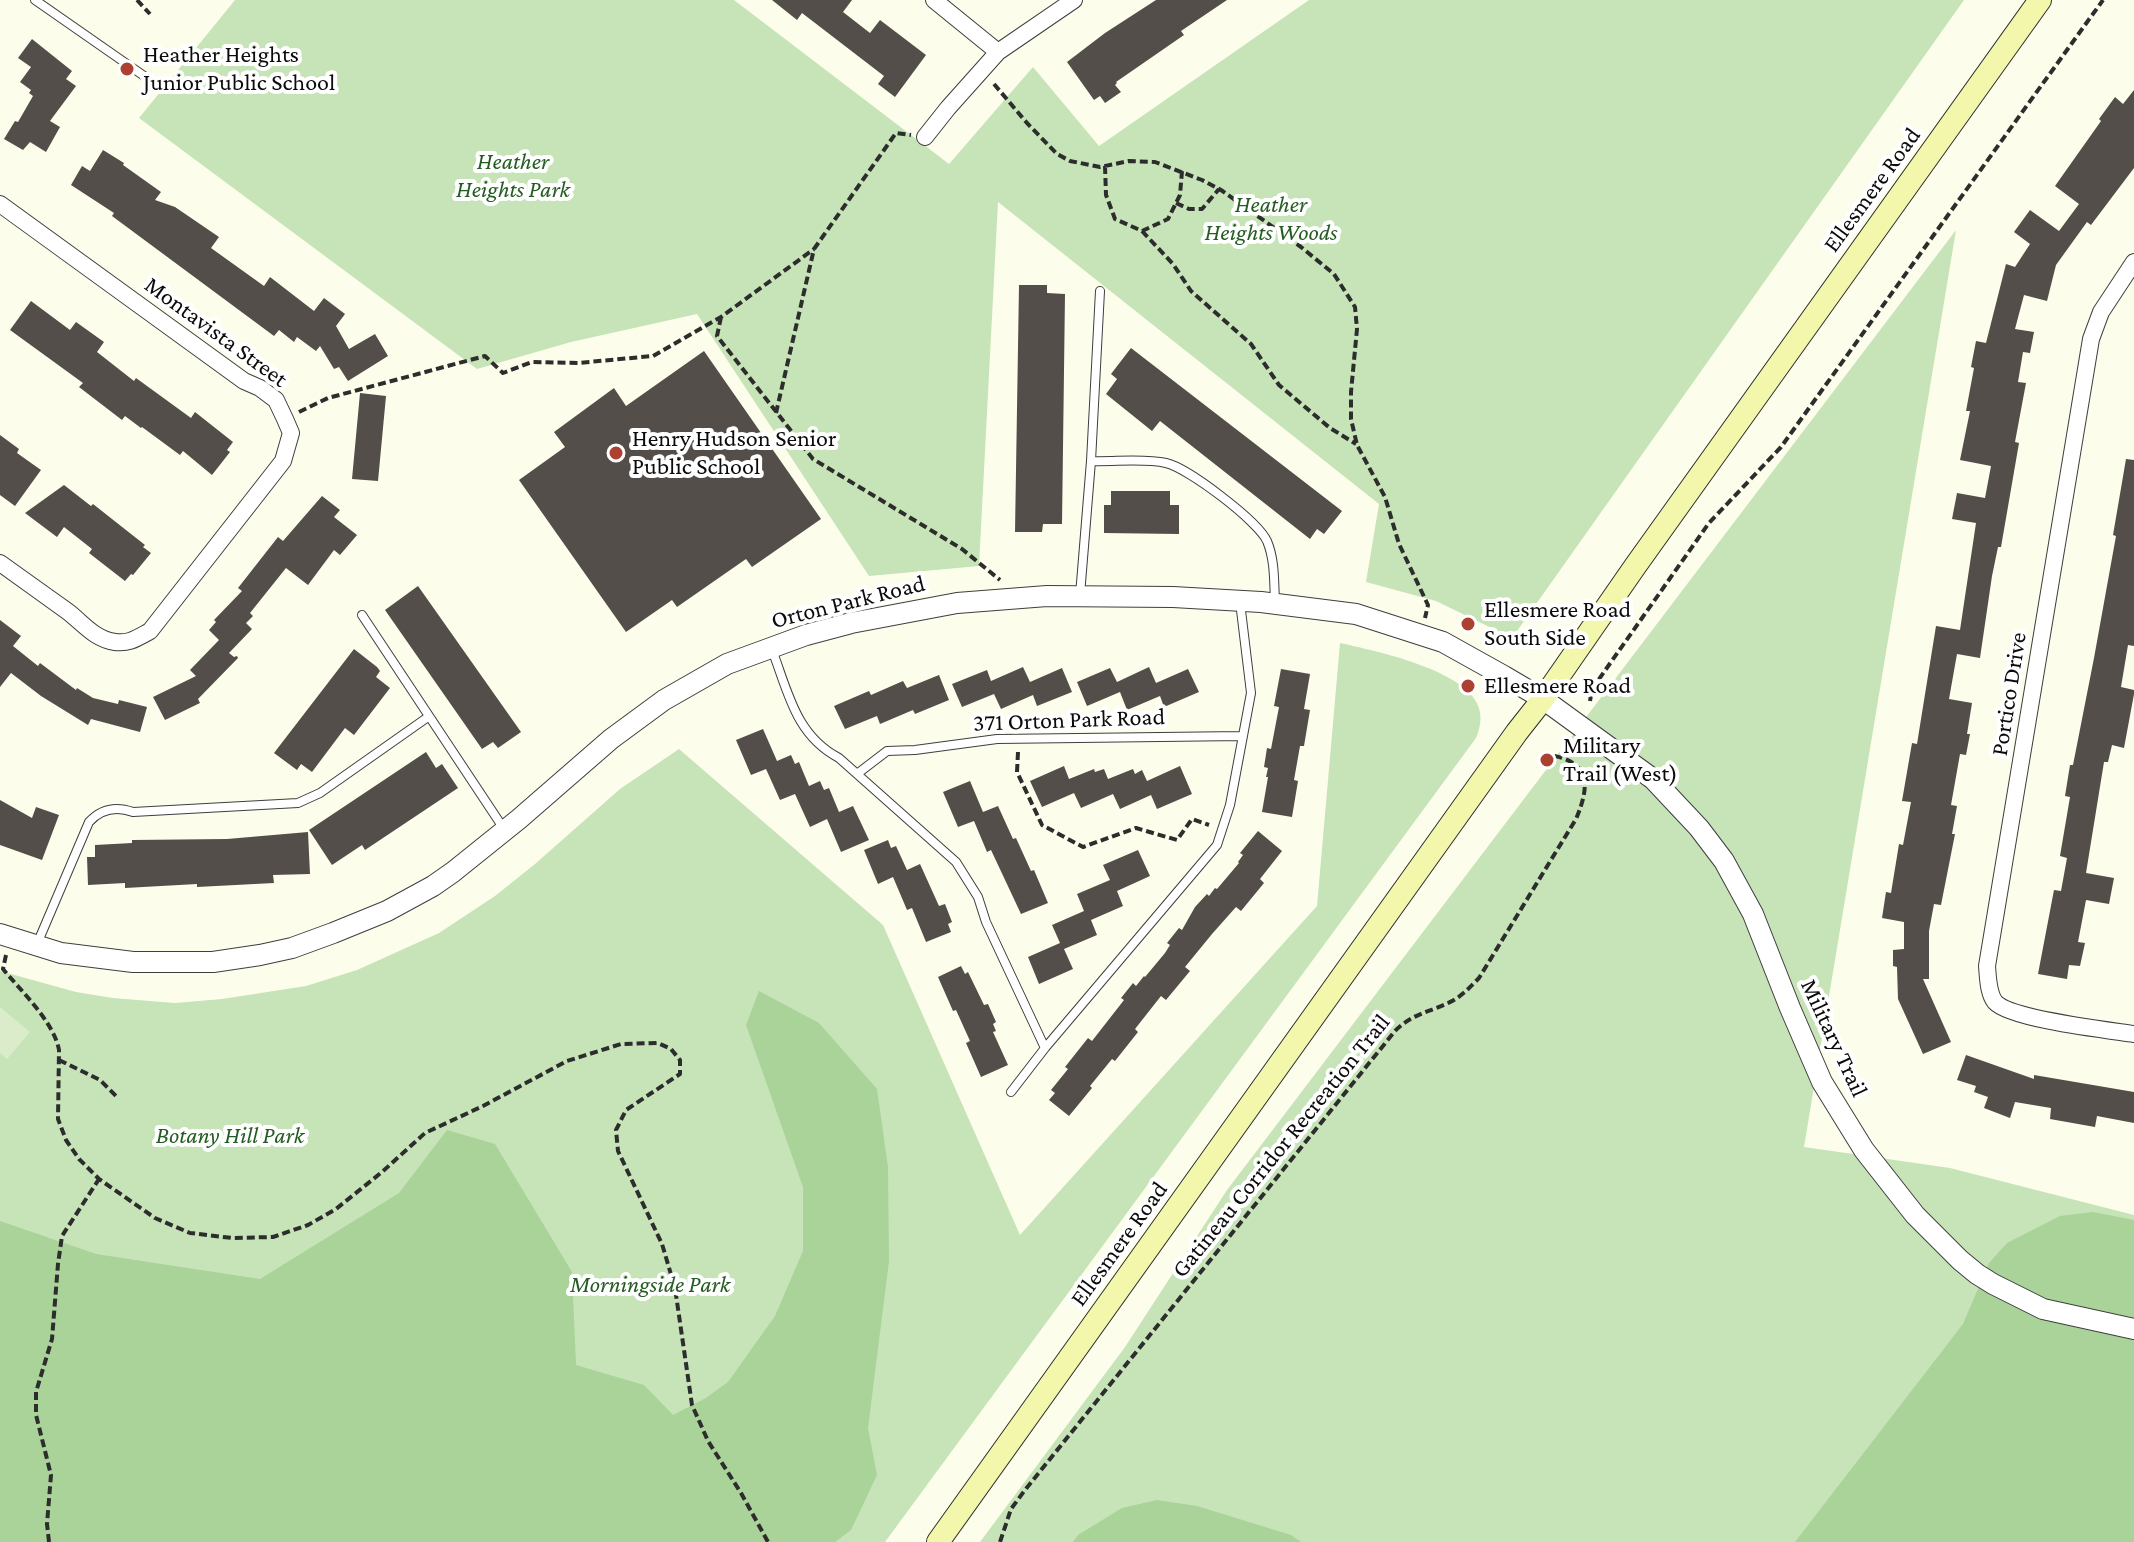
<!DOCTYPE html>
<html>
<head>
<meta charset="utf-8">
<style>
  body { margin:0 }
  canvas { display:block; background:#fdfdeb }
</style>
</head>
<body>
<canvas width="2134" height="1542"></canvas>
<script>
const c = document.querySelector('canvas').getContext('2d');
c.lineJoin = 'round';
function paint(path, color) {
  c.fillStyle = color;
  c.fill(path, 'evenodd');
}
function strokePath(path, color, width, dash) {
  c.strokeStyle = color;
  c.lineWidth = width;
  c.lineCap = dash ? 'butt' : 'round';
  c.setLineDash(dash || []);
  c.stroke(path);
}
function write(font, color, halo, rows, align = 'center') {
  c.font = font + ' "Crimson Pro",serif';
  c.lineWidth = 8;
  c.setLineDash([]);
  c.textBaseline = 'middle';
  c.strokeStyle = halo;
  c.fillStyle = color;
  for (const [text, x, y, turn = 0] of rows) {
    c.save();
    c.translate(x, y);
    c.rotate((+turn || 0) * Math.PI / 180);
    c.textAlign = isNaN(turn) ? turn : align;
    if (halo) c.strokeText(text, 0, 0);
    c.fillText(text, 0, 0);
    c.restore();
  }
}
paint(new Path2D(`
  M235,0h499l215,164 84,-97 66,79 210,-146h655l-452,638 -76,-37 -70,-19 13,-78 -381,-302 -19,364 -110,10 -172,-262 -126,28 -94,27 -338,-251z
  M1956,230l-152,917 146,21 184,47v327h-1154l145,-195 102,-157z
  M1340,643c36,8 110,24 133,54 10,13 9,27 3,41l-591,804h-885v-571l76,21 37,6 62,5 47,-4 84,-13 51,-16 82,-37 56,-37 40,-32 85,-75 59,-40 204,176 137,310 297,-329z`), '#c7e4b8');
paint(new Path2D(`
  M759,991l60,32 58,66 11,78 1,94 -21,167 9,47 -26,55 -16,12h-835v-321l96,33 164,25 139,-86 48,-63 48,14 77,128 4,93 68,20 29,30 33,-17 22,-16 47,-66 28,-65v-64l-57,-162z
  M2093,1212l41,8v322h-339l168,-218 26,-61 18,-20 53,-27z
  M1157,1500l40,6 94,29 10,7h-228l5,-7 44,-27z`), '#a9d399');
paint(new Path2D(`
  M0,1007l30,25 -23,27 -7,-6z`), '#daecc9');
paint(new Path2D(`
  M772,0h80l-9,12 27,21 10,-13 46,35 -31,42 -17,-13 6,-8 -82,-63 -5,7z
  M1156,0h71l-46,31 3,4 -68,47 1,1 -2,2 6,7 -16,11 -5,-7 -6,4 -27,-38 38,-29z
  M32,39l40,32 -6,8 10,7 -26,35 10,6 -14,25 -16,-10 -7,8 -19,-11 11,-18 3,1 15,-26 -4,-3 2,-3 -11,-8 11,-15 -13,-9z
  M2134,90v78l-43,57 -4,-3 -31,43 -9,36 -23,-6 -9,34 19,3 -4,21 -7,-1 -5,30 8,1 -11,59 4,1 -18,104h-3l-6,29 -12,82 -23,-4 -8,45 23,4 -5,31h3l-4,21 -6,-1 -9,51 6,1 -5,28h3l-14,71 -7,-1 -5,27v48h-6l28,63 -28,12 -25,-55 -1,-32 -4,-1v-16l11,-1v-27l-22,-4 4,-26 5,1 8,-49 4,1 8,-43 -9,-1 10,-58 5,1 19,-118 24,4 16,-107 -24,-4 5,-26 28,5 6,-32 -31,-6 10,-49h-4l8,-43 -3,-1 5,-26 10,2 20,-79 9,3 15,-23 -16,-12 16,-22 29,21 20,-27 -24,-18 46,-65 -2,-2 16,-22 8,7z
  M103,150l21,13 -1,2 38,27 -6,8 20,7 44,30 -8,11 53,38 6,-9 44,34 10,-13 21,16 -9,12 13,23 26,-15 13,22 -40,25 -9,-14 -5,2 -14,-23 -4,5 -19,-14 -3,5 -15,-12 -5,6 -162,-120 2,-3 -43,-28 11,-19 8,5z
  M1019,285h28v8l18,1 -3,230h-19l-1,8h-27z
  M31,301l39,29 6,-8 28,20 -7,10 37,29 2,-3 55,40 4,-6 38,30 -6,8 3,2 -18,23 -29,-24 -3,4 -38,-28 -1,1 -16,-12 -3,4 -43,-33 4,-4 -73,-53z
  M1131,348l211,163 -18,23 -7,-5 -7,10 -150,-118 -8,10 -46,-37 11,-15 -6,-5z
  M704,351l117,168 -69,48 -6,-8 -69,48 -5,-7 -46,32 -107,-152 46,-33 -11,-15 60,-44 12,18z
  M360,393l26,3 -8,85 -26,-2z
  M0,435l19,14 -2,4 24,17 -26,36 -15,-11z
  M2126,459l8,1v186l-6,-1 -7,42 13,3v4l-10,54 -12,-3 -4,17h-4l-18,111 28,5 -5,26 -23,-4 -8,42 7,1 -5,23 -11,-1 -2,14 -29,-5 16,-84 7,1 6,-33 -7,-2 10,-59 -5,-1 5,-31h3l21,-107 22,-122 -3,-1z
  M64,485l27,21 2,-2 52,41 -2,2 8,6 -18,22 -2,-1 -6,7 -36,-28 3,-4 -28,-22 -7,10 -32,-24z
  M1111,491h59v14h9v29l-75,-1v-28h7z
  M322,496l18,14 -6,7 23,18 -17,20 -6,-5 -26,35 -22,-17 -36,45 3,3 -7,7 6,6 -23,24 5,4 3,-1 1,2 -40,41 2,4 -35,17 -12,-23 43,-21 -6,-6 29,-30 -10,-10 7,-8 -2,-2 28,-29 -4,-3 40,-51 5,4z
  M418,586l103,146 -23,16 -5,-6 -11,7 -97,-139z
  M0,620l21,16 -8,10 25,20 2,-3 36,27 1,-2 16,10 25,6 1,-4 28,7 -7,25 -49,-13 -3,6 -47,-29 -30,-23 -11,14z
  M354,649l23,18 3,4 -4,6 14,11 -36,47 -9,-7 -33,44 -11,-8 -4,6 -23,-17z
  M1023,667l7,15 32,-14 10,24 -35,14 -4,-11 -32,14 -7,-15 -32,13 -10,-23 35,-14 4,11z
  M1149,667l7,16 32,-14 11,23 -35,15 -4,-11 -33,14 -7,-18 -33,14 -10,-24 33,-14 7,14z
  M1281,669l29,5 -6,35 6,1 -6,36h-4l-6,34 4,1 -6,36 -30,-5 6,-35h-2l2,-9 -4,-1 3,-19 4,1 8,-42 -5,-1z
  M939,675l10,25 -34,14 -2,-4 -33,14 -3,-8 -32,13 -11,-23 35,-15 2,4 32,-14 4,7z
  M763,729l14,32 14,-6 4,9 4,-2 10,24 11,-5 4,9 5,-2 10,24 14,-6 16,34 -28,12 -14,-33 -17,8 -15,-33 -15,6 -14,-31 -15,6 -15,-35z
  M426,752l10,16 6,-4 16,24 -93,62 -3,-5 -30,20 -23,-35z
  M1064,766l5,13 25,-10 1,3 9,-3 4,10 25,-10 2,5 7,-4 5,11 33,-15 12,28 -35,15 -6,-14 -31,14 -7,-15 -32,14 -7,-15 -32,14 -12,-26z
  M970,781l13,31 15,-6 15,33 3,-1 15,33 3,-1 14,33 -27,11 -30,-64 -4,2 -13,-31 -16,6 -15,-35z
  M0,800l32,18 4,-11 23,8 -17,45 -42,-15z
  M1258,831l24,20 -22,28 4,4 -23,28 -5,-4 -24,27 -27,33 5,4 -24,29 -5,-4 -26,33 3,3 -23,29 -3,-2 -22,27 2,2 -23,28 -20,-16 6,-7 -4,-3 17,-21 -3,-2 23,-29 4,3 32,-41 -3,-2 12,-15 3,3 8,-10 1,1 20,-24 5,-8 -3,-2 12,-15 3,2 13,-23 12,-13 2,2 6,-8 2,1 22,-26 -1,-1 5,-7 -3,-2z
  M308,832l2,42 -37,1 1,8 -77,4v-3l-72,4v-5l-37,2 -1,-28h8v-12l37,-2v-3l95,-1z
  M888,840l3,8 5,-2 11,24 13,-6 19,42 6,-2 7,18 -4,2 3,8 -25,10 -14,-34 -5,2 -14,-33 -15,7 -14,-34z
  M1138,850l12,26 -33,15 6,15 -32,14 6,15 -33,14 9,20 -34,15 -11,-27 32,-14 -8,-18 32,-14 -7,-17 33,-14 -7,-15z
  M961,966l4,8 3,-2 16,33 4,-1 8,18 -3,2 3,7 -3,1 15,33 -27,12 -15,-34 4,-2 -14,-31 -3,1 -15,-34z
  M1966,1055l68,24v-4l100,17v31l-37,-7 -2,11 -45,-8 1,-11 -36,-6 -5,16 -26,-10 4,-11 -14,-5 2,-6 -19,-6z`), '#534e49');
const service = new Path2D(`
  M35,0l112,78
  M1091,461c23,1 53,-3 75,2 22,5 92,58 101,78 8,19 7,41 8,62
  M1080,595l11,-134 9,-170
  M362,615l142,214
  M771,647c17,44 24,88 68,111l117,104 22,35 8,25 59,126
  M857,774l30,-23 28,-1 82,-11 245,-3
  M37,944l52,-122c12,-13 27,-16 44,-10l165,-9 22,-10 108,-76
  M1011,1092l34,-44 172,-203 13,-40 21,-112 -11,-91`);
const minor = new Path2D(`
  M934,0l64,52
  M925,137l23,-29 50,-56 76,-52
  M0,204l244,177 16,7 16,12 9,19 6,14 -8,28 -133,170c-13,7 -21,13 -35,11 -21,-3 -32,-19 -48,-31 -22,-16 -45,-32 -67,-48
  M2134,262l-33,50 -10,27 -104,627c1,11 1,27 8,36 15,17 112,28 139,32`);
const tertiary = new Path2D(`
  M0,934l61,19 72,9h80l47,-7 32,-7 41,-15 54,-22 46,-25 20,-14 66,-53 92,-80 53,-39 63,-36 79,-29 45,-12 106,-20 90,-7 126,1 88,5 95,12 87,28 61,34 39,23 110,80 46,49 25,33 29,53 37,94 32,74 42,68 51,65 45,45 17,14 16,10 50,25 91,20`);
const secondary = new Path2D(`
  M938,1542l579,-810 26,-33 93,-134 404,-565`);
strokePath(service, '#3e3e3e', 10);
strokePath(minor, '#3e3e3e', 18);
strokePath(tertiary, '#3e3e3e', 22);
strokePath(secondary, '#2d2d2d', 24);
strokePath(new Path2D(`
  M137,0l13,14
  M994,84l33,39 30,31 13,7 30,6 29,-6 26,1 47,18 19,10 80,57 33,27 21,33 2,22 -6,63v27l6,26 28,52 14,47 29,61 -3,13
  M1105,166l1,29 9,24 27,12 26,-12 12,-24 2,-24
  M1176,203l13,6h13l17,-20
  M1142,231l31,33 18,27 60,53 28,41 51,43 26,16
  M721,317l-4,19 96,123 149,90 38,31
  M299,412l29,-14 157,-42 18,17 29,-11 46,1 75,-7 68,-39 93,-68
  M776,413l38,-164 82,-116 15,2
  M1590,701l2,-12 117,-166 72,-76 322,-447
  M1018,752l-1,20 25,53 41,22 53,-19 41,12 15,-21 17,6
  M6,955l-3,14c18,22 51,53 56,81l-1,69 8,21 13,19 20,20 56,39 35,15 42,5 41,-1 35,-12 28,-16 46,-37 43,-39 58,-27 84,-45 54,-17 37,-1 13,6 9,11v14l-54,36 -10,20 2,21 44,93 13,44 17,117 16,36 33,52 27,49
  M59,1060l41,20 16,16
  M49,1542l-2,-18 4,-49 -15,-60v-23l16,-53 6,-75 4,-28 37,-57
  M1000,1542l11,-33 14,-19 370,-459c19,-19 37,-19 59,-31 10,-6 17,-14 25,-22l97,-159c14,-33 15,-57 -26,-64`), '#2d2d2d', 4, [8, 4]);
strokePath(service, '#fff', 8);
strokePath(minor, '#fff', 16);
strokePath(tertiary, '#fff', 20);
strokePath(secondary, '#f2f7ac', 22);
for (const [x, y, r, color] of [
  [127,69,8,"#ad4131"],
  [616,453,8,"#ad4131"],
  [1468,624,8,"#ad4131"],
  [1468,686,8,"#ad4131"],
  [1547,760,8,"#ad4131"]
]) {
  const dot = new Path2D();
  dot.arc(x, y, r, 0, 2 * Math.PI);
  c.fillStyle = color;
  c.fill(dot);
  strokePath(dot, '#fff', 3);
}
write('24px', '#0b0b0b', '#fff', [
  ["Heather Heights",143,55],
  ["Junior Public School",143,83],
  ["Henry Hudson Senior",632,439],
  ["Public School",632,467],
  ["Ellesmere Road",1484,610],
  ["South Side",1484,638],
  ["Ellesmere Road",1484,686],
  ["Military",1563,746],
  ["Trail (West)",1563,774]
], 'left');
write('italic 24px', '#245c22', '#fff', [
  ["Heather",513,162],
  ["Heights Park",513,190],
  ["Heather",1271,205],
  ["Heights Woods",1271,233],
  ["Botany Hill Park",230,1136],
  ["Morningside Park",650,1285]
]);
write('24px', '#0b0b0b', '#fff', [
  ["Ellesmere Road",1872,190,-54],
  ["Montavista Street",216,332,36],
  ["Orton Park Road",848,602,-14],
  ["Portico Drive",2009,694,-81],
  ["371 Orton Park Road",1069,720,-2],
  ["Military Trail",1834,1038,65],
  ["Gatineau Corridor Recreation Trail",1281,1146,-51],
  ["Ellesmere Road",1119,1244,-54]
]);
</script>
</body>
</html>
